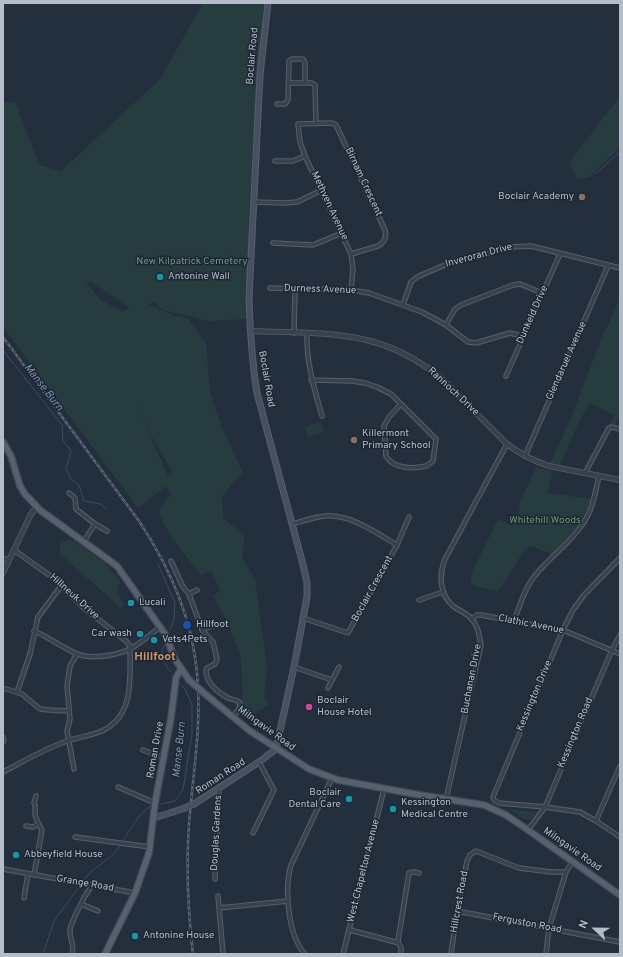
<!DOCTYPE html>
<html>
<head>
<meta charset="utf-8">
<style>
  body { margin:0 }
  #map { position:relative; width:623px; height:957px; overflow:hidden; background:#242f3e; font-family:Overpass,sans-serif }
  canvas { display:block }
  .frame { position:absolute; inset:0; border:4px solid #b4bcc9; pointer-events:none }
  .north { position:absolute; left:575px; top:909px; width:40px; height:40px; -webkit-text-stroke:3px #1d2633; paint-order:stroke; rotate:292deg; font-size:11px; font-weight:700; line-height:16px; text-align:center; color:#b4bcc9 }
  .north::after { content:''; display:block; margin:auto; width:14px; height:18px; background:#b4bcc9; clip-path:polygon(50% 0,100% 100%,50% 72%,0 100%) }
</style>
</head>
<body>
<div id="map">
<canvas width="623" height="957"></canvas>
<div class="frame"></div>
<div class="north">N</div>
</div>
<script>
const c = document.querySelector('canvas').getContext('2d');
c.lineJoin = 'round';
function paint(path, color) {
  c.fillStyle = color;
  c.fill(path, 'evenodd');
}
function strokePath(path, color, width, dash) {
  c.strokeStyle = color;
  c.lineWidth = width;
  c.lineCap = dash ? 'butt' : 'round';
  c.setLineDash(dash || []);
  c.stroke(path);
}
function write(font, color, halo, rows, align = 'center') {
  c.font = font + ' Overpass,sans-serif';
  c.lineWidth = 3;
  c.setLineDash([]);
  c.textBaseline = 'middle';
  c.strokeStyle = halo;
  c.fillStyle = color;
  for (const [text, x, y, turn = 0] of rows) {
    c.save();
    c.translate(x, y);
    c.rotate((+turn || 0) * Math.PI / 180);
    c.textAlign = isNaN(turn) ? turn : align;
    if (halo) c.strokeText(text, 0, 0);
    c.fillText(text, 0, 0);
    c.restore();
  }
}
paint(new Path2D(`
  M203,3h61l-3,32 -12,178 -3,106 -38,2 -45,-11 -8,-8 -7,2 27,12 13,2 18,26 4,47 12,37 21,44 -21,24 1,22 22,18 -3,21 13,22 12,88 -3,30 5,8 -11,5 -9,9 -6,-6 -2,-55 -12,-32 -16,-30 7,-5 -9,-21 -10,5 -30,-38 -12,-23 2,-8 10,-11 -5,-9 -28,22 -135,-181v-225h12l25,63 21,6 99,-92zM90,281l40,27 -7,3 -23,-11 -14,-18zM136,403l16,34 21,35 -5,4z
  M620,96v52l-31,29 -12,2 -8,-16z
  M619,300l1,114 -6,12 -5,-1 6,-10 -26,-12 -11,21 -19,43 -10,-3c21,-38 34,-79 50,-119 6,-16 14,-30 20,-45z
  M321,422l3,10 -16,5 -3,-10z
  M536,467l16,5 -4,21 43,6 -10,24 -29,31 -22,-8 -7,6 -22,36 -4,3 -22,-5 -4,-3v-9l27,-55 14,6 8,-15 -1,-5z
  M70,538l35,25 15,18 -3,11 7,12 -3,4 -62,-55 2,-10z
  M513,810l24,2 -6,7 -3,1 -2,-1v1l-13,-8z`), '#263c3f');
strokePath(new Path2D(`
  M596,173l24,-21
  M3,350l59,75 1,15 8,11 -5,18 5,10 8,6 5,16 17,3 6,6
  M158,564l17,39 -1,16 -4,11
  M164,645c-5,10 0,19 7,27
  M161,804l14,-3 8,-11 9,-56v-30l-7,-15 -4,-4
  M124,840c5,-10 17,-29 27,-34
  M84,880c9,-14 28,-20 37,-35
  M43,954l11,-33 26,-35`), '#394c67', 1);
const minor = new Path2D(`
  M289,83h16
  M277,104h8l3,-4 1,-39 3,-2h11l2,4v20h7l3,2 1,38
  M275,161h18l12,-5
  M254,202l31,1 12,-1 25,-12
  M273,243l40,2 29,-12
  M351,254l27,-8c7,-4 9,-9 7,-16l-49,-105 -4,-2 -34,1 2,18 5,14 46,98 2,15 -2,21
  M270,288l81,2 18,3 53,19 24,13 22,17 8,1 34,-10 13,3
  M403,305l8,-23 6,-5 37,-16 27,-5 28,-9 22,-1 89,22
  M446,325l9,-16 6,-4 52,-20 7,-1 22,9
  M294,333l1,-44
  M307,333c-1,29 7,55 15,83
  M506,376l54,-122
  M311,380l41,1 13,2 12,4 14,7 45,45 -3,22 -7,5c-13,3 -33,3 -40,-10l-2,-30 5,-9 12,-13
  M525,456l83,-190
  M585,473l24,-45 2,-1 9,2
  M69,493l6,5 1,11 19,15 12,7
  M292,524c11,-3 22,-7 33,-8 26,-2 51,17 72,29
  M84,541l11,-17
  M3,558l6,2
  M620,558l-36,37 -11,15 -10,20 -70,167 1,3 5,3 46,4 35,5 16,9 24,16
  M171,561l12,26 6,7 13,36 11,12 4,17 -2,5 -8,4 -1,3c1,13 11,21 22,27 5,2 9,1 12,5l-1,6 -6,8
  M189,594l8,-4
  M419,600l24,-8
  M303,618l45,15 49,-88 12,-28
  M471,619l6,-4h4l82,15 57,24
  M514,621c5,-13 9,-28 17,-40 14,-21 37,-35 51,-56 11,-15 13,-32 17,-49
  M202,630l16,-6
  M34,631c15,6 27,16 41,22 15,7 40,3 55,-4 11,-6 21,-15 30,-22
  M294,667l38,13
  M3,688l19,6 18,15 9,1 20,1
  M328,688l11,-21
  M17,692l13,-38 8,-37 23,-31
  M3,737l1,4
  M143,750l21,8
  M74,769l-7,-38 3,-12 -3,-33 3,-20 7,-12
  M3,772c21,-11 41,-23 64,-31 11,-4 23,-5 35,-10 33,-15 28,-55 28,-85l-4,-5 -42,-33 -32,-31 -38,-27
  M118,787l37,16
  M446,799l35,-154c-2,-10 -3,-20 -10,-27 -5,-5 -13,-8 -18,-12 -14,-12 -14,-32 -8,-47l62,-115
  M596,821l24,-55
  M26,826l7,1 5,-3
  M528,830l17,-23 67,-157 8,-15
  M253,833l21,-43 -15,-28
  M75,837l75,10
  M3,869l132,24
  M34,875l8,-45c-3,-5 -6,-10 -7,-16 0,-5 1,-7 -1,-11l2,-7
  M215,879l4,-91
  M218,896l5,58
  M24,898l4,-24
  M81,904l17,7
  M219,908l69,-7
  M457,911l163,31
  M350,930l49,13
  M72,954c3,-9 -3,-16 -2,-25 3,-11 10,-23 15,-33 3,-4 5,-6 6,-11
  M305,954c-17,-18 -21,-65 -14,-89l41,-87
  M343,954l41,-165
  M401,954v-6l-3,-7 11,-68 5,-1 5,1
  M451,954l6,-43 10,-50 3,-6 6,-4 43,17 32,4h15
  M546,954l3,-26 17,-56 7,-11`);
const tertiary = new Path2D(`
  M250,331c38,2 79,0 116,9 27,6 52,20 74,37l67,67c13,10 27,17 42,22l71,14
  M3,573l27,-57 6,-9`);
const secondary = new Path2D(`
  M194,804l65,-42 17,-13 18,-82 13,-70v-15l-5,-21 -45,-168c-5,-32 -7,-63 -8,-95l11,-223 8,-72
  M154,818l28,-9`);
const primary = new Path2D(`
  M3,442l8,14 9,30 5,8 15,16 77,56 48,68 10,25 14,21
  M204,693l46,38 59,38 29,11 82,15 64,10 22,10 22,15 92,65
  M105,954l30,-61 14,-40 6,-50 16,-85 5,-40 5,-9`);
strokePath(minor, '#565f6c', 5.5);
strokePath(tertiary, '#565f6c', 6);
strokePath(secondary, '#565f6c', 7);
strokePath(primary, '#414a57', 8);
strokePath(minor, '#38414e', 3.5);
strokePath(tertiary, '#38414e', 4.5);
strokePath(secondary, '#465061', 5);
strokePath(primary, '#56606e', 5.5);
const rail = new Path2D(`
  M3,337l136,184c30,45 53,97 58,152 5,51 -4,100 -8,151 -3,43 -1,87 4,130`);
strokePath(rail, '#5a6575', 2.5);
strokePath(rail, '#1d2633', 1, [3]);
const secondaryBridge = new Path2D(`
  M182,809l12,-5`);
const primaryBridge = new Path2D(`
  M189,680l15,13`);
strokePath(secondaryBridge, '#565f6c', 7, []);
strokePath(primaryBridge, '#414a57', 8, []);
strokePath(secondaryBridge, '#465061', 5);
strokePath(primaryBridge, '#56606e', 5.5);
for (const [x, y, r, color] of [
  [582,197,4,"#8d6e63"],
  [160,277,4,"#0f9aa8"],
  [354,440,4,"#8d6e63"],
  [131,603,4,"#0f9aa8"],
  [187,625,5,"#1a4fb4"],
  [140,634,4,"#0f9aa8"],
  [154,640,4,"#0f9aa8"],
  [309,707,4,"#d1479c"],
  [349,799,4,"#0f9aa8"],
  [393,809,4,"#0f9aa8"],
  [16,855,4,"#0f9aa8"],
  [135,936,4,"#0f9aa8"]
]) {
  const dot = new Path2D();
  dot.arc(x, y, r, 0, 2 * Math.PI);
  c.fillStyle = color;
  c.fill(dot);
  strokePath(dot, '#1d2633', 1.5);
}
write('10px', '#b4bcc9', '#1d2633', [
  ["Boclair Road",253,56,-85],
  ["Birnam Crescent",363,182,65],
  ["Methven Avenue",329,206,65],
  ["Inveroran Drive",479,256,-15],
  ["Durness Avenue",320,290,2],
  ["Dunkeld Drive",533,315,-66],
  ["Glendaruel Avenue",567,361,-66],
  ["Boclair Road",266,379,80],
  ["Rannoch Drive",453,392,43],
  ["Boclair Crescent",373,589,-61],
  ["Hillneuk Drive",74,597,42],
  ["Clathic Avenue",531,625,11],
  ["Buchanan Drive",472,679,-79],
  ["Kessington Drive",535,696,-67],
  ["Milngavie Road",266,729,36],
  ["Kessington Road",576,733,-67],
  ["Roman Drive",156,750,-80],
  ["Roman Road",221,777,-33],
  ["Douglas Gardens",217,833,-87],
  ["Milngavie Road",572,850,35],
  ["West Chapelton Avenue",364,871,-76],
  ["Grange Road",85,884,10],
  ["Hillcrest Road",460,902,-80],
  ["Ferguston Road",527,924,11]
]);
write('10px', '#b4bcc9', '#1d2633', [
  ["Boclair Academy",574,197,"right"],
  ["Antonine Wall",168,277],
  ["Killermont",362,434],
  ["Primary School",362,446],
  ["Lucali",139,603],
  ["Hillfoot",196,625],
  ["Car wash",132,634,"right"],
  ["Vets4Pets",162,640],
  ["Boclair",317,701],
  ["House Hotel",317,713],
  ["Boclair",341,793,"right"],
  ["Dental Care",341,805,"right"],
  ["Kessington",401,803],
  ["Medical Centre",401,815],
  ["Abbeyfield House",24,855],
  ["Antonine House",143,936]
], 'left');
write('10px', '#6b9a76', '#1d2633', [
  ["New Kilpatrick Cemetery",192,262],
  ["Whitehill Woods",545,521]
]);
write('italic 11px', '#7c92b1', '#1d2633', [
  ["Manse Burn",43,388,52],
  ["Manse Burn",180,750,-84]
]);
write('bold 12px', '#d59563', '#1d2633', [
  ["Hillfoot",155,658]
]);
</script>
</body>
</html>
